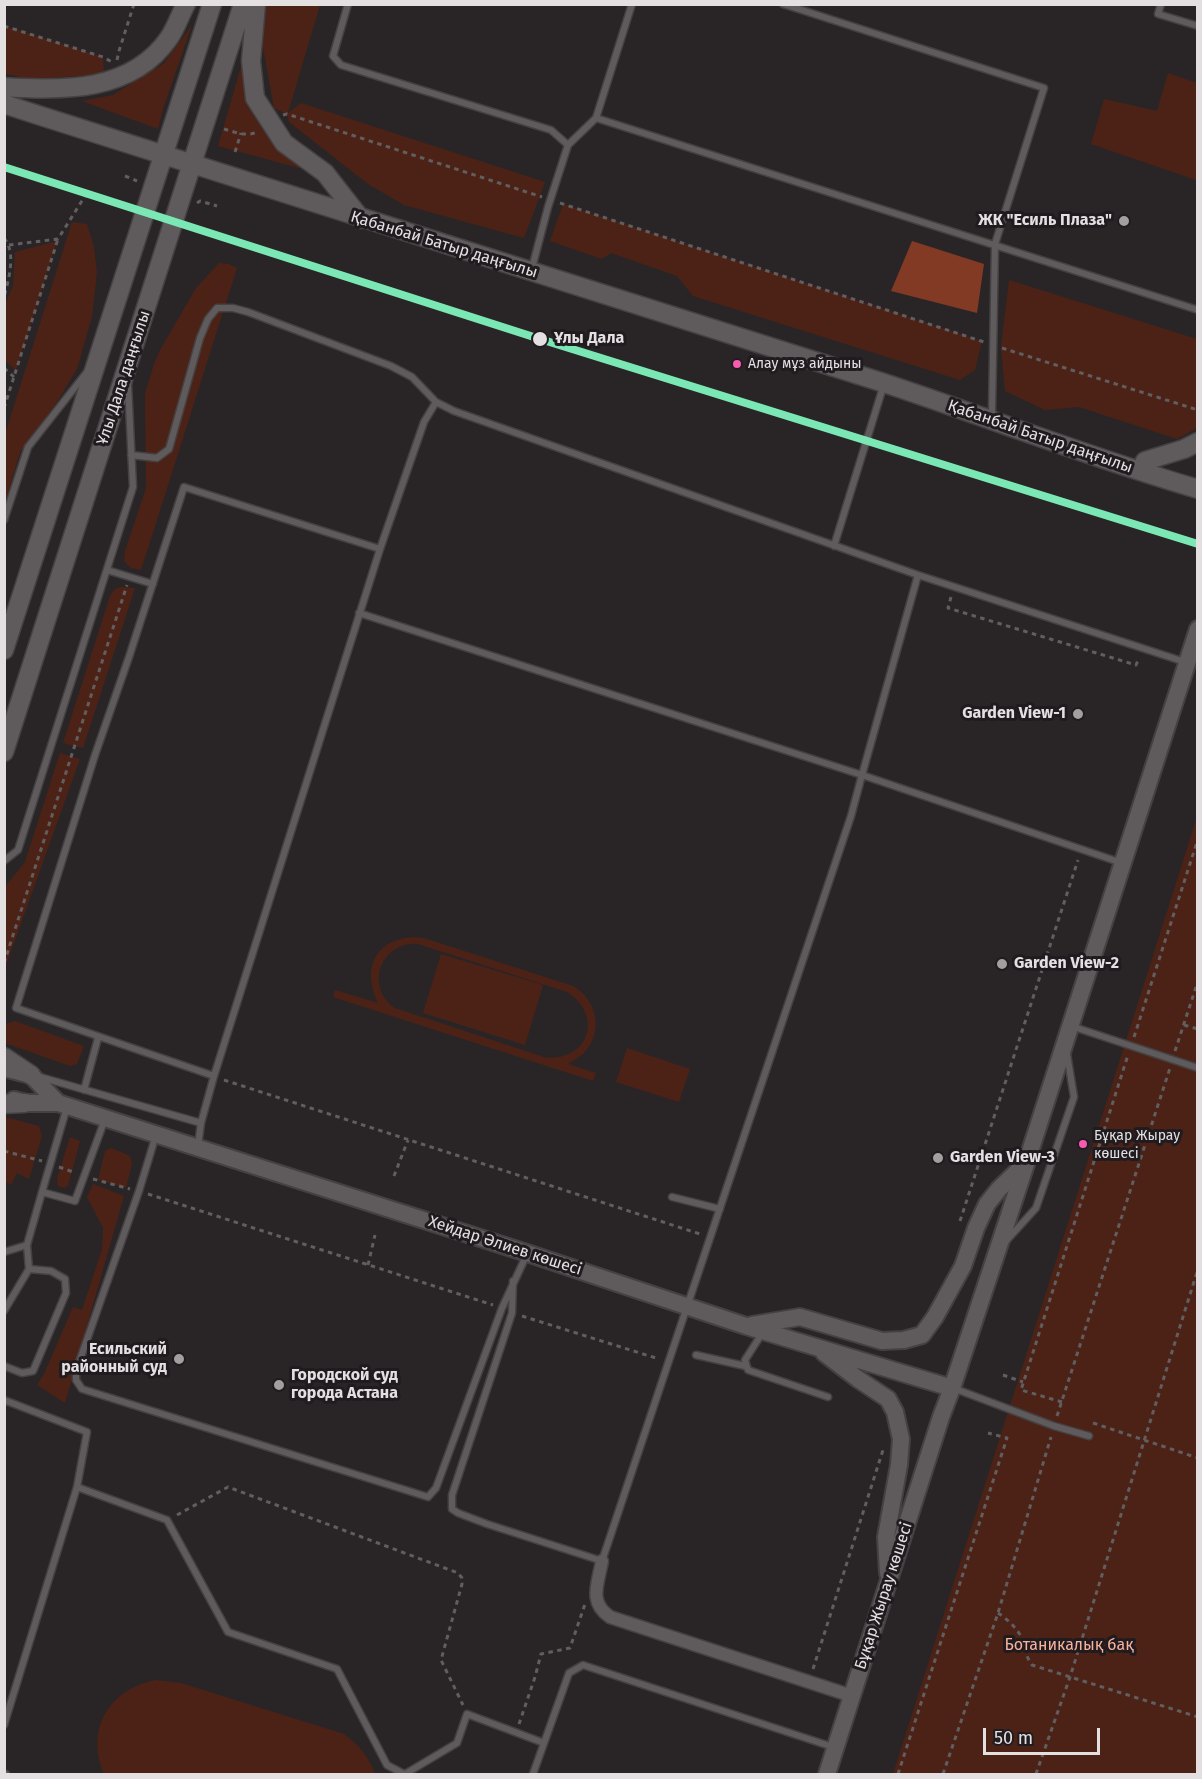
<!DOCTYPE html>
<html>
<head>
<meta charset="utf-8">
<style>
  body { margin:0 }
  #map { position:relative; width:1202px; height:1779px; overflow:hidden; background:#292527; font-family:"Fira Sans",sans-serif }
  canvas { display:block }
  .frame { position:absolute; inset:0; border:6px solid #e4e0e2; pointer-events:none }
  .scale { position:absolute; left:983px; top:1728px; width:117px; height:27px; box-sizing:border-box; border:3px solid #e4e0e2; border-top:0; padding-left:8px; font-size:18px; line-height:21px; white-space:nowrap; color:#e4e0e2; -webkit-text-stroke:4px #201b1f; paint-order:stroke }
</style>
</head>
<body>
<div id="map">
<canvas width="1202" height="1779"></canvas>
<div class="frame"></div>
<div class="scale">50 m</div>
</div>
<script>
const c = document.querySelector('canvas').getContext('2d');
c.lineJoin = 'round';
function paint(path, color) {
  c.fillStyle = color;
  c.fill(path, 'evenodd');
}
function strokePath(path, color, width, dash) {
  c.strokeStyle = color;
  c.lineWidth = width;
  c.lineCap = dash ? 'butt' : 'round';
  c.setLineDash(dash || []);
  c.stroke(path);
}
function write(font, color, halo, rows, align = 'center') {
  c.font = font + ' "Fira Sans",sans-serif';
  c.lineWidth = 6;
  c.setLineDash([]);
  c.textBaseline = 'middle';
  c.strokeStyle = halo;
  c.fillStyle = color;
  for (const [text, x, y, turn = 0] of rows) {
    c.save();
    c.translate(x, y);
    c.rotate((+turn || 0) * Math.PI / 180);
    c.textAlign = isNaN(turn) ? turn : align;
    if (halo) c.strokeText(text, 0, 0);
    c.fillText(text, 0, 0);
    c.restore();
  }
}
paint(new Path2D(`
  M266,5h54l-32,108 13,-10 244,79 -21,56 -120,-33 -36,-21 -79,-62 -2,-8 -13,-6 -14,-78z
  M192,25l-29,84 -5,20 -76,-28 31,-6 51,-32z
  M5,26l98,31 1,17 -75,6 -24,-7z
  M245,53l18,74 40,42 -85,-23z
  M1168,73l29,10 -1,97 -105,-36 13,-45 53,12z
  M563,204l419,137 -7,29 -15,10 -267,-84 -16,-20 -66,-23 -9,6 -52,-18z
  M72,222l15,2 7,23 3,25 -5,45 -15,52 -20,33 -37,50 -15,51v-69z
  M57,241l-41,130 -12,-12 1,-55 8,-18 2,-34z
  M219,263l10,1 8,4 -96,302 -10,-2 -7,-7 1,-10 21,-63 -1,-94 9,-30 6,-14 36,-62z
  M1009,280l188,59v89l-20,11 -98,-32 -34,3 -40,-19 -4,-44z
  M121,587l14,1 -52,160 -20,-5 47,-147 5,-7z
  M60,753l20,6 -75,209v-81l20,-25z
  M1197,817v957h-304z
  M412,937l12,1 149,48c24,14 31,45 11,67 -4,4 -10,7 -16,11l28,9 -3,8 -260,-84 2,-7 43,13c-16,-33 -5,-62 34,-66zM418,944l149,48c37,23 22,71 -23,65l-149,-49c-31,-21 -14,-67 23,-64z
  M441,954l102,31 -18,60 -102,-32z
  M15,1021l69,25 -7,18 -7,2 -65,-23v-19z
  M627,1048l63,21 -11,33 -63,-20z
  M5,1117l34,9 3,10 -13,43 -12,-6 -6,12 -4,-3 -2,6z
  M70,1137l10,4 -12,45 -4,2 -6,-2 -1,-7z
  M111,1148l19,8 2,8 -6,24 -28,-8 7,-29z
  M93,1184l31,12 -59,207 -28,-18 7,-11 29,-67 9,3 20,-61 1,-21 -16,-31z
  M156,1680l25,3 163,51c15,11 25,23 31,40h-271c-19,-45 5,-85 52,-94z`), '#4c2216');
paint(new Path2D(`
  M912,241l72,23 -7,49 -86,-22z`), '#823a24');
const service = new Path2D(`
  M348,4l-15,52 8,9 210,65 17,15
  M632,4l-36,114 602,192
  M783,4l261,84 -49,156 -3,167
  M1161,4l-3,10 40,12
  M532,268l16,-61 20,-62 28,-27
  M131,455l26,3 12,-9 31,-111 8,-19 9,-11h16l15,4 143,54 21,11 24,25
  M4,520l24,-73 59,-75
  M834,546l50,-162
  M107,570l46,14
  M918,575l267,87
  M359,613l503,162 56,-200 -464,-164 -18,-9 -12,20 -44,127
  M4,861l14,-11 115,-363 -5,-102
  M1071,1026l127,42
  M40,1077l161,46
  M84,1090l14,-52
  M67,1107l-25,85 33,9 30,-82
  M156,1135l-17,56 -63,180v9l6,9 346,108 8,-9 66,-180 25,-54
  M198,1146l3,-23 13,-47 166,-527 -196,-62 -55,170 -34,98 -79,253 198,68
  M672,1197l48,12
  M1006,1241l30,-33 38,-111 -7,-43
  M4,1252l23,-7 15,-53
  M513,1281l-1,32 -60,182v14l6,4 29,11 115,37 249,-745 11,-41 260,88
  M4,1311l25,-42 -2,-24
  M763,1332l-18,28 3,10 80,27
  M696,1355l49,11
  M4,1366l18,7 11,-2 33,-78 -1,-14 -14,-8 -22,-2
  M953,1388l101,38 35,10
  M4,1400l83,32 -10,55 -73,238
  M77,1487l90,33 61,112 109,37 50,96 17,9
  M4,1774h2
  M405,1774l52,-31 10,-29 77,29
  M533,1774l36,-101 14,-8 250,82`);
const minor = new Path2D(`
  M602,1561c-4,23 -14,41 8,56l242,79`);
const tertiary = new Path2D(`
  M4,1068l27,7 27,28
  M14,1100l11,3h33l469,150 219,73 206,62
  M752,1325l48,-8 82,24 22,-1 18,-5 13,-18 28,-51 13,-38 11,-24 12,-15 26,-25
  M824,1353l34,26 30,20 7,13 6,27 -2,26 -13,72 2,36
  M827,1774l114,-357 11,-29 74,-224 172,-535`);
const secondary = new Path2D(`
  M256,4l-5,57 4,37 29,45 41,30 36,46
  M4,87c59,4 128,5 165,-49 7,-10 11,-23 17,-34
  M4,104c292,95 586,184 877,278 106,35 210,76 317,107
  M1145,461l39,-12 14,-7
  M4,650l208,-646
  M4,752l239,-748
  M4,1057l27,18
  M4,1104l21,-1`);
strokePath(service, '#444142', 9);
strokePath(minor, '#444142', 15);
strokePath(tertiary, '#444142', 20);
strokePath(secondary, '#444142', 21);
strokePath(new Path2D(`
  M4,26l99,31 9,5
  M117,60l2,-9 15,-47
  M283,115l4,-1 255,83
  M224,129c10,3 23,8 33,3
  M235,152l6,-19
  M125,176l12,5
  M197,203l3,-2 17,5
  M560,203l424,139
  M4,238c13,16 4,42 0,60
  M9,245l49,-6 27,-43
  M1002,348l196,62
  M4,368l10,9
  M4,408l54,-169
  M951,597l-3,11 188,57 3,-7
  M4,963l123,-378
  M1184,1025l14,4
  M1134,1037l64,-198
  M1175,1051l23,-70
  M224,1080l476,154
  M4,1151l38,10
  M59,1167l17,6
  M394,1176l14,-36
  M93,1179l37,10
  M148,1194l345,111
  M960,1221l118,-361
  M368,1265l7,-30
  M522,1316l137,43
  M1003,1375l20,7
  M1062,1402l-41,-12 107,-335
  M1057,1416l113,-348
  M1093,1423l105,35
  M177,1515l51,-28 230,86 4,5v6l-21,76 22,45
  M998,1613c9,6 18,14 24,25 5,10 2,16 10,27l166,52
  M813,1669l70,-219
  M519,1724l16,-47 6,-23 29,-6 15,-44
  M898,1774l109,-336 -19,-5
  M943,1774l55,-161 53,-176
  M1036,1774l34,-97 128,-408`), '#615e60', 3, [4.5, 4.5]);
strokePath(service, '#5f5b5d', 6);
strokePath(minor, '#5f5b5d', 12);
strokePath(tertiary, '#5f5b5d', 16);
strokePath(secondary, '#5f5b5d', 18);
strokePath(new Path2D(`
  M4,167l536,172 658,205`), '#7ae7b4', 8);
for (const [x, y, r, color] of [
  [1124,221,6,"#a39fa1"],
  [540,339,8,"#e4e0e2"],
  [737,364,5,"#f75aaf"],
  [1078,714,6,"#a39fa1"],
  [1002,964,6,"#a39fa1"],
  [1083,1144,5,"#f75aaf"],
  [938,1158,6,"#a39fa1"],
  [179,1359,6,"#a39fa1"],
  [279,1385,6,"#a39fa1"]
]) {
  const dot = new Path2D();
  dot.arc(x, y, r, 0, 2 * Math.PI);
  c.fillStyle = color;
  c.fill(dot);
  strokePath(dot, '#201b1f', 2);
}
write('14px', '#e4e0e2', '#201b1f', [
  ["Алау мұз айдыны",748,364],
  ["Бұқар Жырау",1094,1136],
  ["көшесі",1094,1154]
], 'left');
write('bold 16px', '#e4e0e2', '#201b1f', [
  ["ЖК \"Есиль Плаза\"",1112,221],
  ["Garden View-1",1066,714],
  ["Garden View-2",1014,964,"left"],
  ["Garden View-3",950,1158,"left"],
  ["Есильский",167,1350],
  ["районный суд",167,1368],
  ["Городской суд",291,1376,"left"],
  ["города Астана",291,1394,"left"]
], 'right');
write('16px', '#e4e0e2', '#201b1f', [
  ["Қабанбай Батыр даңғылы",444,245,17],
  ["Ұлы Дала даңғылы",124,378,-72],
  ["Қабанбай Батыр даңғылы",1040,437,19],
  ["Хейдар Әлиев көшесі",505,1246,18],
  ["Бұқар Жырау көшесі",884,1596,-72]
]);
write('bold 16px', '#e4e0e2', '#201b1f', [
  ["Ұлы Дала",554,339]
], 'left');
write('16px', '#f8b19c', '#201b1f', [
  ["Ботаникалық бақ",1069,1646]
]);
</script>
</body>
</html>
